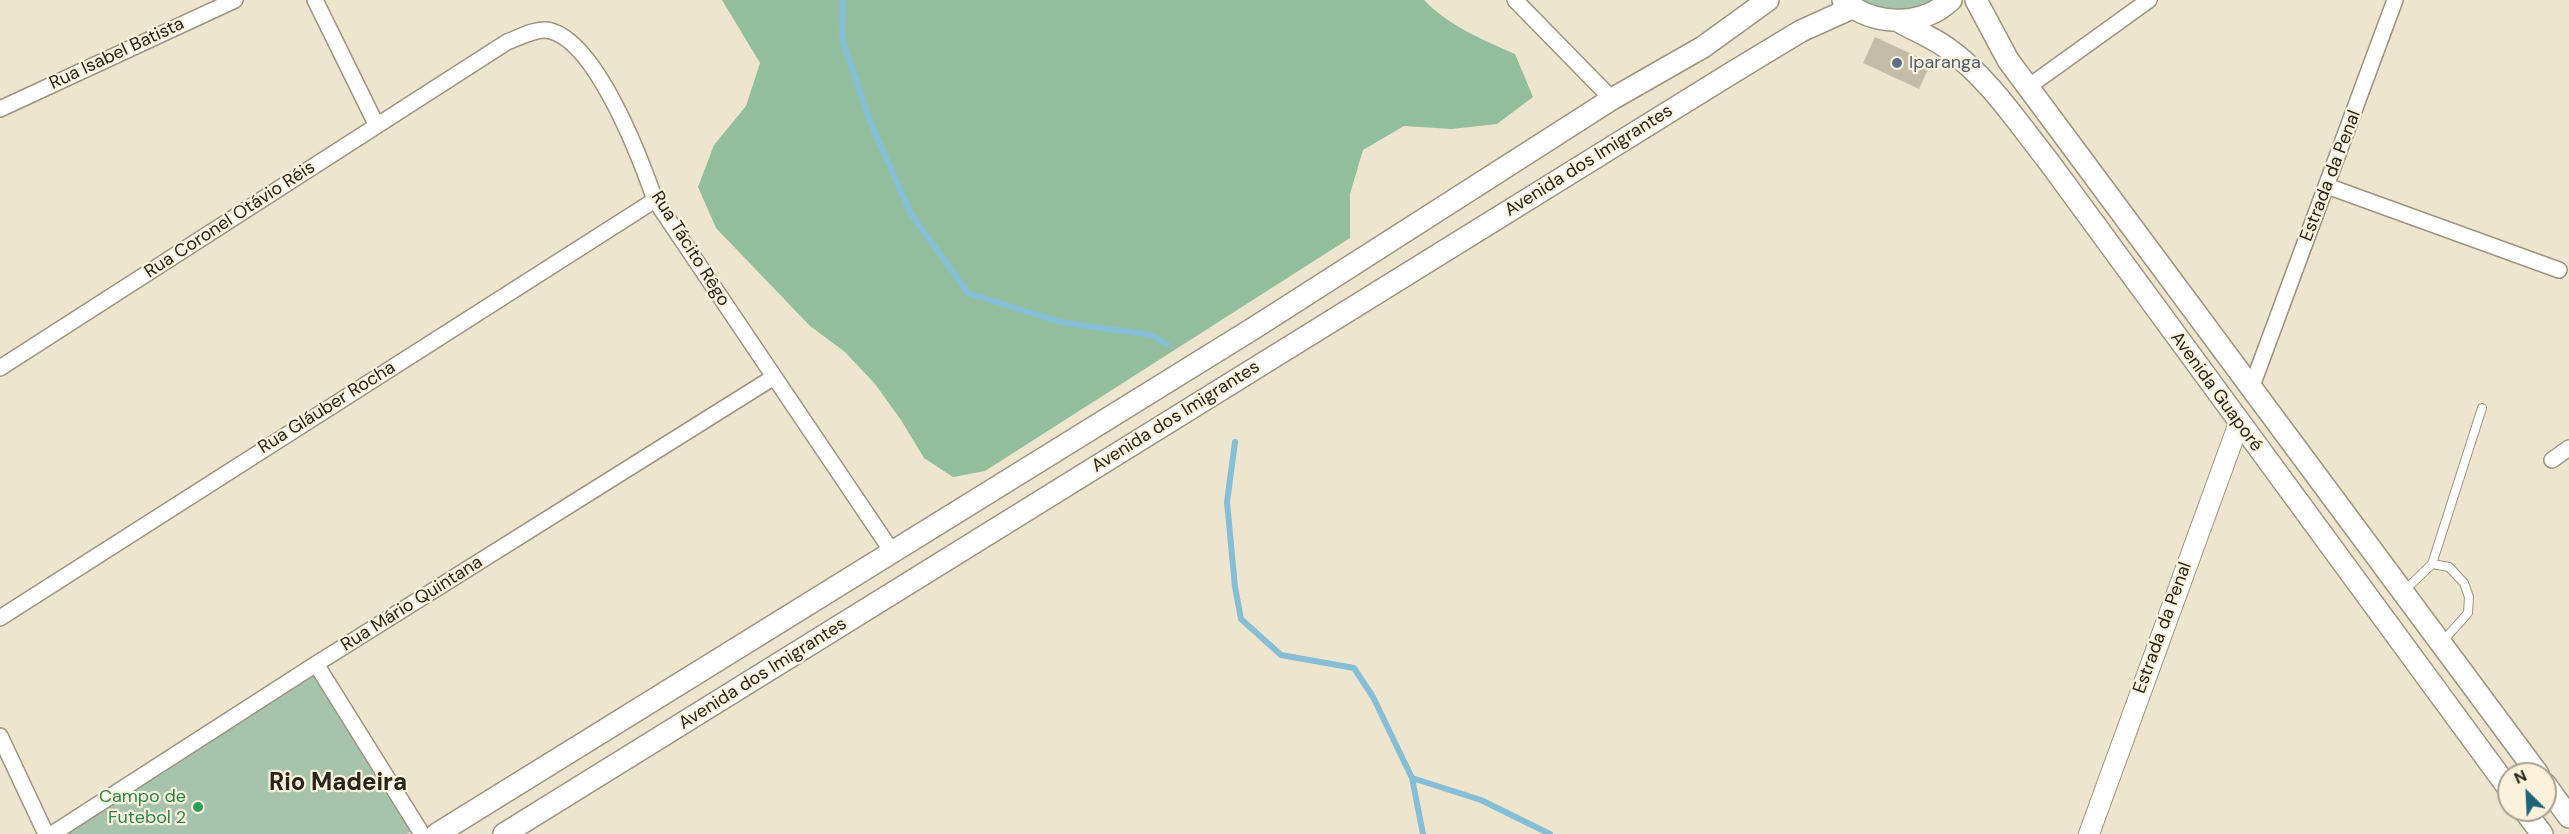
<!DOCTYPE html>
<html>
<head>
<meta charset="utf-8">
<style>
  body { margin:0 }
  #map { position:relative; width:2569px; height:834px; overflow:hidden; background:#eee5cf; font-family:"DM Sans",sans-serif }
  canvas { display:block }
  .north { position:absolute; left:2497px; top:762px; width:60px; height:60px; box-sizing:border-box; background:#fcf2dc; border:2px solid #a7a08f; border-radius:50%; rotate:336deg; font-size:16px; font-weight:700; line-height:24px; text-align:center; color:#27241c }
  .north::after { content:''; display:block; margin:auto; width:21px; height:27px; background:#206576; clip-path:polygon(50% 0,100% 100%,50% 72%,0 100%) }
</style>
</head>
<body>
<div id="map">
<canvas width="2569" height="834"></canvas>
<div class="north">N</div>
</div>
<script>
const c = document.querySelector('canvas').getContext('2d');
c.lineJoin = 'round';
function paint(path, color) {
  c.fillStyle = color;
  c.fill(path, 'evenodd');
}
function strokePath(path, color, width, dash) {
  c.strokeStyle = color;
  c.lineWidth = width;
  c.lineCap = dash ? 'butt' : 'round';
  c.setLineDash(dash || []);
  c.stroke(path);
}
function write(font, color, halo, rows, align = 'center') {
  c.font = font + ' "DM Sans",sans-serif';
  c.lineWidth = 4.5;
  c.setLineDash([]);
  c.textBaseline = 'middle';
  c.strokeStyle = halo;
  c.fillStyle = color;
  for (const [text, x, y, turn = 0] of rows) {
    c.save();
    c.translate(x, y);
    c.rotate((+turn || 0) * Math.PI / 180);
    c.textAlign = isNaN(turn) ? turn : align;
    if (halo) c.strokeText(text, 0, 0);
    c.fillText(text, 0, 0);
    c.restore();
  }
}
paint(new Path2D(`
  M1858,0h76c-26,15 -50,10 -76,0z
  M316,669l101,159 -10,6h-348z`), '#a6c3ac');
paint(new Path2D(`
  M722,0h702c25,26 59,40 91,54l18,43 -36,27 -45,5 -48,-3 -41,24 -13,44v44l-365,233 -32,6 -29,-19 -23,-38 -26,-36 -30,-32 -35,-26 -94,-98 -18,-41 16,-42 32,-39 14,-43z`), '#92be9d');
strokePath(new Path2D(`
  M843,0l-1,39 29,85 40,90 57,79 92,29 91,13 16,9
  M1235,442l-8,60 8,85 6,32 40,36 73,13 19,29 39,81 11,56
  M1412,778l69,22 69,34`), '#86bfd5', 6);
paint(new Path2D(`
  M1875,37l56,26 -12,26 -56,-26z`), '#c5bca7');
const service = new Path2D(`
  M2432,564l50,-156
  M2404,591l28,-27 17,3 15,16 5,14 -1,16 -25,28`);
const minor = new Path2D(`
  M315,0l61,124
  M1515,0l97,99
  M2028,87l121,-87
  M0,109l235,-109
  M2327,186l232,84
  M0,368l507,-326c11,-4 27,-13 39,-12 49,6 95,130 109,170l238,353
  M2252,386l143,-386
  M2552,460l17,-12
  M0,618l655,-418
  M316,664l106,170
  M0,736l46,98
  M52,834l264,-170 458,-287`);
const tertiary = new Path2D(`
  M2089,834l150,-411`);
const secondary = new Path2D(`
  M1843,0c30,26 78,28 108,0
  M1976,0l32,60 530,714
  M1898,21c16,9 34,16 49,27 41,29 71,75 102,114l460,627
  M2545,784l24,33
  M2524,810l18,24
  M437,834l817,-506 358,-229 91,-52 65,-47
  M504,834l1226,-760 71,-43 51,-23`);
strokePath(service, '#9c947f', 10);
strokePath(minor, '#9c947f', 18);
strokePath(tertiary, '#9c947f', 22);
strokePath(secondary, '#9c947f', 24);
strokePath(service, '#fff', 8);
strokePath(minor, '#fff', 15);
strokePath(tertiary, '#fff', 20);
strokePath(secondary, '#fff', 21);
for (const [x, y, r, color] of [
  [1897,63,6,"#5c6f8a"],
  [198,807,6,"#2e9e5b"]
]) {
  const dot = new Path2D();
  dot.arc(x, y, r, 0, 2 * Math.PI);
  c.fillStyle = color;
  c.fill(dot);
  strokePath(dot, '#fcf2dc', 2);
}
write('18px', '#27241c', '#fcf2dc', [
  ["Rua Isabel Batista",117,54,-25],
  ["Avenida dos Imigrantes",1589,161,-32],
  ["Estrada da Penal",2331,176,-69],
  ["Rua Coronel Otávio Réis",230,220,-33],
  ["Rua Tácito Rêgo",690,249,58],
  ["Avenida Guaporé",2216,392,54],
  ["Rua Gláuber Rocha",327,408,-32],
  ["Avenida dos Imigrantes",1176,417,-32],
  ["Rua Mário Quintana",412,604,-32],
  ["Estrada da Penal",2163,628,-70],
  ["Avenida dos Imigrantes",763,674,-32]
]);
write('18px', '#4e5e75', '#fcf2dc', [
  ["Iparanga",1909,63]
], 'left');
write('18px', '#27864d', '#fcf2dc', [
  ["Campo de",186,797],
  ["Futebol 2",186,818]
], 'right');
write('bold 24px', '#27241c', '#fcf2dc', [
  ["Rio Madeira",338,784]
]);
</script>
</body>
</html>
